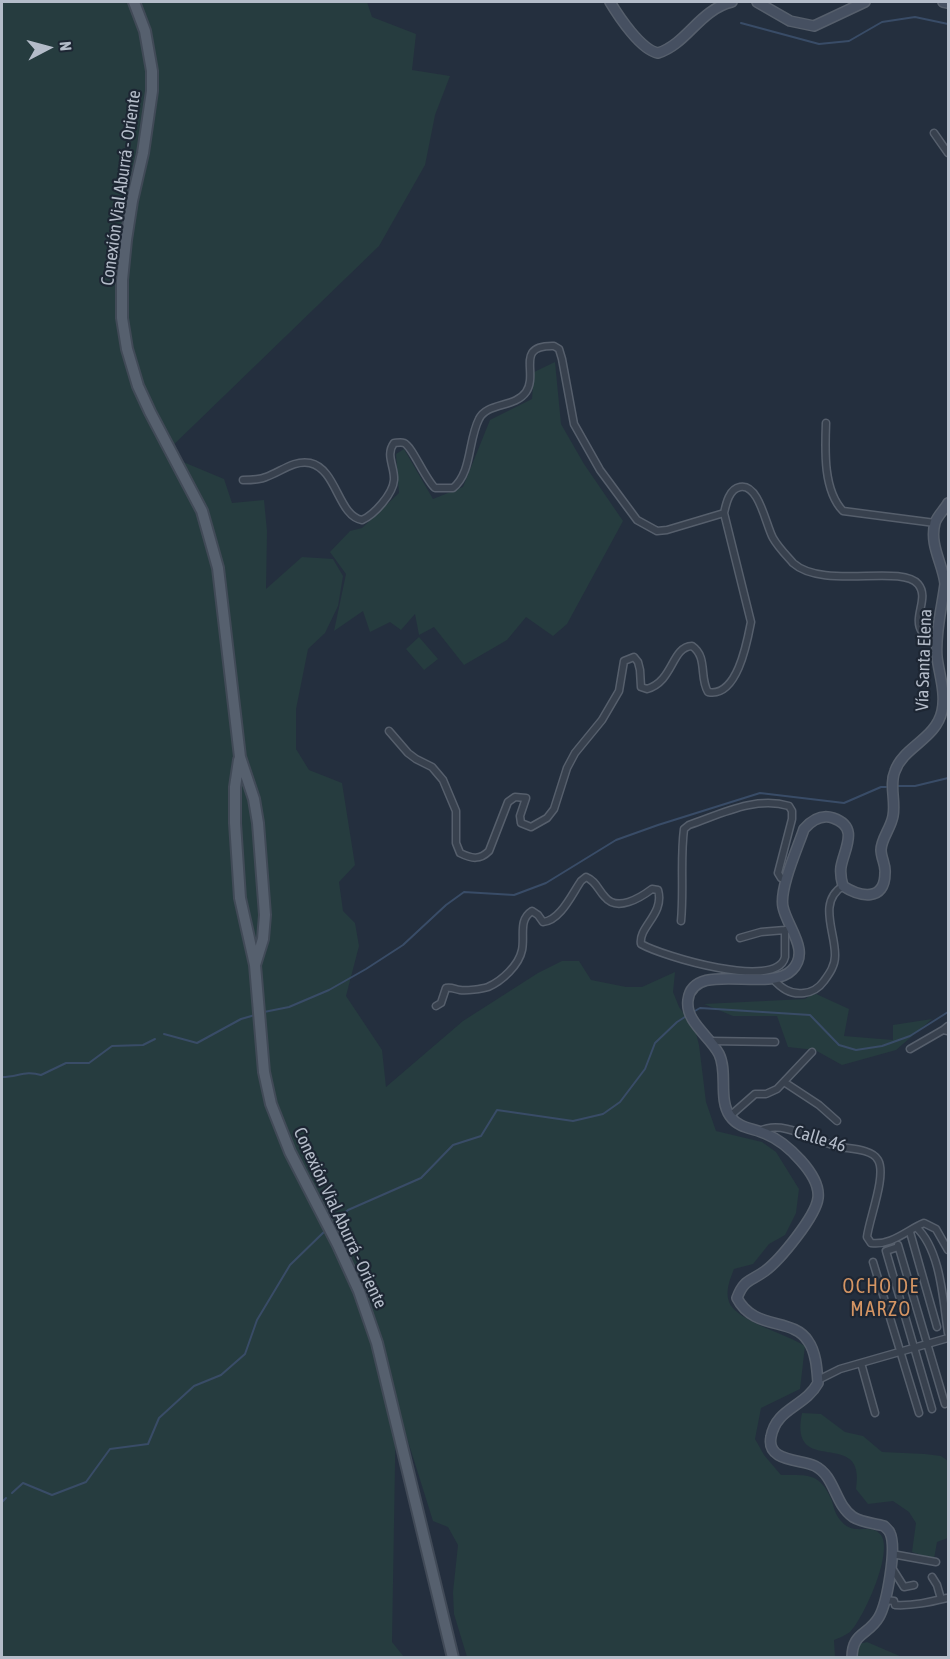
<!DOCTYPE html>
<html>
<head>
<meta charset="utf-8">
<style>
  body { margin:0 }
  #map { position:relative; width:950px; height:1659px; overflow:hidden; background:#242f3e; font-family:"Asap Condensed",sans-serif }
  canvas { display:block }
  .frame { position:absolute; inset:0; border:3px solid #b4bcc9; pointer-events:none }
  .north { position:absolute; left:18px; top:18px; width:60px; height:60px; -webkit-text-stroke:4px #1d2633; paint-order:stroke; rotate:84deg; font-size:16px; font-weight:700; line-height:24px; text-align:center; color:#b4bcc9 }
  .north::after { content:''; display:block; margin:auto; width:21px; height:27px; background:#b4bcc9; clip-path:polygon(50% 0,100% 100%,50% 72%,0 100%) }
</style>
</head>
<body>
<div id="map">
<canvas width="950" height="1659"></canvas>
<div class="frame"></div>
<div class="north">N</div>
</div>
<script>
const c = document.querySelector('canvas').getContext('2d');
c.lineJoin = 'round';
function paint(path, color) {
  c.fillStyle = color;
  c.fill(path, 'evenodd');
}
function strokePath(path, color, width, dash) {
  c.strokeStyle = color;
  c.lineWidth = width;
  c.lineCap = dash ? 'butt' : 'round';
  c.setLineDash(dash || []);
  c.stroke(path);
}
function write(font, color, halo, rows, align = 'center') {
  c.font = font + ' "Asap Condensed",sans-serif';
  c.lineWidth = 4.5;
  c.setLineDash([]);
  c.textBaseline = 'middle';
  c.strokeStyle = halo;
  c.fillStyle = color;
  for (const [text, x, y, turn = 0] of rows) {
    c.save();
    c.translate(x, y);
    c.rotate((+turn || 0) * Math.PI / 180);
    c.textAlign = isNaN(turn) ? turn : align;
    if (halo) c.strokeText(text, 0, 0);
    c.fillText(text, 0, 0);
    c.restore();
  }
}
paint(new Path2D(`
  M2,2h365l5,15 44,17 -4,36 38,6 -15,39 -10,50 -46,81 -215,208 60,25 8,24 32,-3 3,31 -1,58 36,-32 31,2 10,17 -5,30 -13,27 -17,16 -12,60v40l13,21 33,13 13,82 -16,17 4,29 12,12 4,23 -13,50 36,54 4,37 77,-66 75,-48 24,-12h17l12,19 35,7h16l33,-15 -2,20 6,15 16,22 4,16 7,57 10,29 46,11 14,10 23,37 -3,24 -11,22 -16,9 -16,20 -19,5c-4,11 -9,21 -5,33 7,19 58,32 76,44l-5,43 -39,19 -6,31 9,16 17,20c27,0 39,-3 51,26 2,8 4,15 10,21 12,14 28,1 38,12 15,15 -16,84 -30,98 -4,3 -11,6 -16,8l1,17h-368l-13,-43 -1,-22 5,-47 -10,-18 -15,-6 -37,-118 -4,239 12,15 -402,1z
  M555,362l6,62 23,40 39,57 -56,103 -14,12 -27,-19 -19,23 -43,25 -30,-38 -15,8 -4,-21 -14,16 -11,-8 -20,10 -7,-21 -29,20 12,-57 -16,-22 20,-21 12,-3 37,-35 -3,-39 8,-5 29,50 30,-12 27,-67 42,-21 2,-27z
  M419,637l19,22 -14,11 -18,-21z
  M814,993l35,16 -5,27 49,4v-15l39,-6 -36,31 -54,15 -27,-15 -27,-3 -11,-31h-44l-29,-12 101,-5z
  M802,1413l19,1 24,18 18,4 19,16 43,2 16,2 7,5v77l-11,4 -3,17 -22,-7 4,-29 -7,-11 -16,-11 -25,3 -12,-15c11,-64 -68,-9 -54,-76z
  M867,1642l35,15 -45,1 2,-14z`), '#263c3f');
strokePath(new Path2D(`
  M741,23l78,21 30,-3 33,-19 33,-5 33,7
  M896,786h19l33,-8
  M264,1012l25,-5 40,-17 37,-21 37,-24 43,-40 18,-13 50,3 32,-12 70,-43 42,-15 102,-32 84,10 37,-16h5
  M693,1012l7,-4 110,7 29,30 17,5 26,-4 28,-10 38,-24
  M164,1034l33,9 44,-24 14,-4
  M2,1077c16,0 23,-7 39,-2l25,-12h23l23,-17 31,-1 12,-6
  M331,1225l17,-15 73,-32 32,-33 28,-9 16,-26 76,11 30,-7 17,-12 25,-33 10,-26 22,-21 11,-7
  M12,1493l11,-10 29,12 34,-13 24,-33 38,-5 11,-26 35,-32 27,-11 24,-21 12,-34 33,-55 37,-36
  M2,1502l4,-4`), '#394c67', 2);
const street = new Path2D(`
  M934,133l14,20
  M826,423c-1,27 -3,67 17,88l92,12
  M243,480c8,0 16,0 23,-3 15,-5 27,-17 44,-14 27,6 28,53 52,57 12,-5 31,-26 32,-40 1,-13 -9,-25 0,-37 2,0 7,-1 10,0 8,3 21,36 31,45h18c19,-15 15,-48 26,-69 8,-17 36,-11 47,-27 13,-19 -12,-47 28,-46l5,3 3,10 12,65 26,46 37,50 20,11 10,-1 57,-17
  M389,731l19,22 8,6 16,8 11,13 13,31v32l4,10c12,6 20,7 29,-2l19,-49 7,-5 11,1 -6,18 1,7 10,4 16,-9 7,-9 13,-41 8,-15 27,-33 17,-29 5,-30 10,-4 4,5 2,8 1,17 6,2c27,-8 24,-42 45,-43 16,11 7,31 16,46 29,6 39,-49 43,-70l-27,-109c2,-9 5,-24 16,-26 19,-4 26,39 33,51 5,9 13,17 20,25 30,27 108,1 125,21 12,14 -6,33 4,48l16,3
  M681,921c3,-31 -1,-61 3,-92l5,-4c32,-11 66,-29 100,-19l3,5v8l-14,54 3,5 6,2
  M740,938l21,-6 24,-2
  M772,978c9,10 18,17 32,15 9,-1 15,-5 20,-12 5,-7 11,-15 11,-25 1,-23 -18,-54 8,-70
  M436,1006l5,-3 5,-15c6,-1 8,1 14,2 6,1 22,-1 28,-3 14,-6 31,-22 34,-37 3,-14 -4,-30 10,-39l6,4 5,7c17,-1 29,-28 38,-41l5,-4c10,4 12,13 19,20 12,15 35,1 47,-8l6,1c7,24 -20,37 -17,54 21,12 136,47 144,13v-27l6,-1
  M948,1026l-5,4 5,1
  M710,1041l65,1
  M910,1049l33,-19
  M784,1082l35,23 18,16
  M730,1116l25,-22h11l11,-5 35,-37
  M760,1131c8,-4 18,-4 27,-2 18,4 34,14 53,18 11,2 32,2 38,13 9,15 -9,59 -11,77l4,6c20,3 36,-13 53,-20l12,6 12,21
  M916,1227c25,23 27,74 32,106
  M910,1232l27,95
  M898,1245l47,159
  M898,1247l-12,4 46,158
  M873,1262l46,151
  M861,1363l14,50
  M818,1380l22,-11 108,-31
  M892,1554l44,8
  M892,1568l12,19 10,-2
  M932,1577l5,8 4,14
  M886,1600l8,1 1,4c18,1 35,-3 52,-7`);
const secondary = new Path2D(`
  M610,2c9,15 31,48 48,51 29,-9 41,-43 74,-51
  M757,2l33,19 24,5 51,-24
  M943,2l5,1
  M852,1658c0,-26 16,-22 27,-41 8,-14 18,-69 11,-84 -1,-3 -3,-4 -6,-7 -10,-3 -21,-3 -31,-9 -18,-12 -18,-41 -38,-51 -14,-7 -49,-4 -44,-29 5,-29 34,-30 47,-54 -1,-14 -2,-31 -10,-42 -15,-24 -54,-10 -71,-43 7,-19 13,-16 28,-27 15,-11 51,-55 53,-73 3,-23 -32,-56 -52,-64 -12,-6 -27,-5 -36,-18 -12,-17 -2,-44 -11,-62 -9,-18 -34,-32 -31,-54 5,-41 81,-6 104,-30 19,-19 -5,-43 -9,-63 -4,-18 15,-60 21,-78 8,-9 17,-15 29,-11 27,9 11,31 8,49 -1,7 0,12 2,19 17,11 42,16 42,-13 1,-8 -4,-15 -4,-23 0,-11 10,-22 12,-34 3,-15 -4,-31 2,-45 8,-24 41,-32 47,-60 4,-18 -3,-37 -5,-54 -2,-24 5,-50 8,-73 -2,-20 -16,-39 -10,-61 2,-7 10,-14 13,-20`);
const primary = new Path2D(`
  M134,2l11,29 7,40v20l-9,62 -11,48 -6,39 -4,40v38l5,31 11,37 12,26 52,99 16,57 22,189 14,42 4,24 7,92 -2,24 -8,26
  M239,760l-4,27v36l5,75 15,67 9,107 7,32 19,48 48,93 21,46 18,52 76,315`);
strokePath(street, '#565f6c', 9);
strokePath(secondary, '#565f6c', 12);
strokePath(primary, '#414a57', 14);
strokePath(street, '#38414e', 6);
strokePath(secondary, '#465061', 9);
strokePath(primary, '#56606e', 10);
write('18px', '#b4bcc9', '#1d2633', [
  ["Conexión Vial Aburrá - Oriente",121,188,-82],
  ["Vía Santa Elena",924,660,-88],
  ["Calle 46",820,1139,17],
  ["Conexión Vial Aburrá - Oriente",340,1218,65]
]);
c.letterSpacing = '1.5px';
write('20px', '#d59563', '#1d2633', [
  ["OCHO DE",881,1287],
  ["MARZO",881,1310]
]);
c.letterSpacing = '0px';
</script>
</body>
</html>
